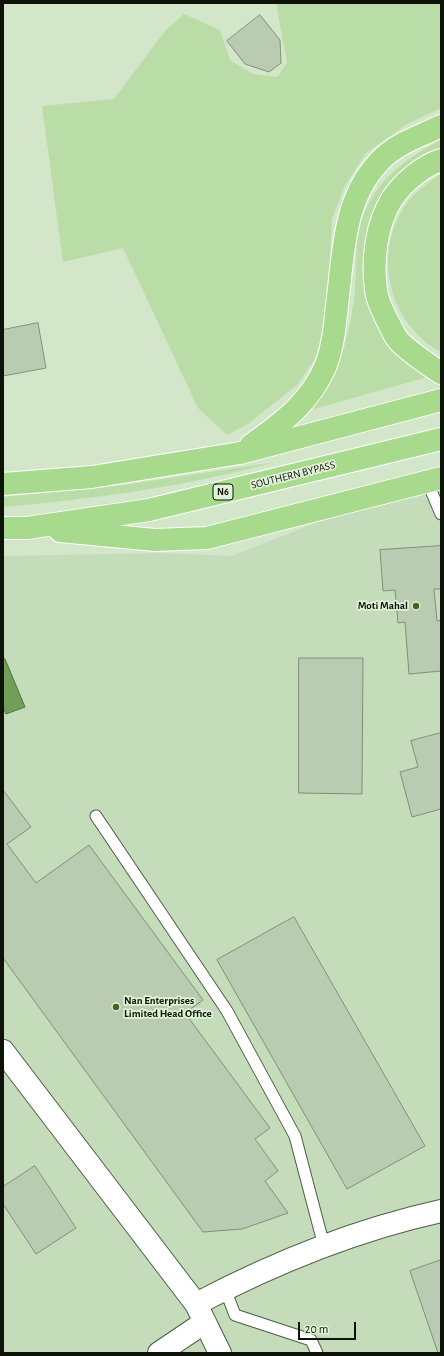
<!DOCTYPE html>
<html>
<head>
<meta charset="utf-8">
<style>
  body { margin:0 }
  #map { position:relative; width:444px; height:1356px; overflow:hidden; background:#d3e6ca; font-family:"Alegreya Sans",sans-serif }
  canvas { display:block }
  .frame { position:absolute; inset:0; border:4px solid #0d1309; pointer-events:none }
  .scale { position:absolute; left:298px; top:1322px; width:58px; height:18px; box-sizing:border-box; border:2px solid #0d1309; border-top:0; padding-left:5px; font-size:12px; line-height:14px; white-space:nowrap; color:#0d1309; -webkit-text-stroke:3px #e0f3d7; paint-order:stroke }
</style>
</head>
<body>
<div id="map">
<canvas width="444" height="1356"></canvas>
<div class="frame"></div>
<div class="scale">20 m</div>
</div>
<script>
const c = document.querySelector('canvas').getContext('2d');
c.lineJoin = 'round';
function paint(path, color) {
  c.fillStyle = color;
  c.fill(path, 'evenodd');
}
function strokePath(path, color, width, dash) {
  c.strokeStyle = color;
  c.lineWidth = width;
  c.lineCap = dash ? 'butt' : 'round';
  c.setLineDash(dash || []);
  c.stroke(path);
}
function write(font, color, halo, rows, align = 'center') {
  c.font = font + ' "Alegreya Sans",sans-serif';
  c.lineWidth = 3.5;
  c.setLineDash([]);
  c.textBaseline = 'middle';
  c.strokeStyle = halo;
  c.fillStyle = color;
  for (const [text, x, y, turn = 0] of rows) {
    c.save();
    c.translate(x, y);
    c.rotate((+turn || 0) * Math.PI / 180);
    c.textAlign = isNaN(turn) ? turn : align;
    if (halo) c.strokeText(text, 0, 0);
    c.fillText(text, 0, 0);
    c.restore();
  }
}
paint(new Path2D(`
  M441,474v879h-438v-797l157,-3 71,3z`), '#c5dcba');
paint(new Path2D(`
  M276,3h165v105l-34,16 -41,29 -21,32 -13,34 -5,95 -11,43 -19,28 -49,39 -21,11 -29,-27 -75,-160 -60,14 -21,-156 72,-7 51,-68 19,-17 36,16 10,30 23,14 24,3 10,-14z
  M441,140v8l-22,11 -53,113 65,104 -124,35c5,-6 11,-12 16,-18 20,-27 29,-72 32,-104 2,-22 0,-46 6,-67 13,-41 44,-63 80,-82z
  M441,174v178c-51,-27 -68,-95 -38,-143 9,-15 23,-25 38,-35z
  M276,462c-88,24 -182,37 -273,45v-10l120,-12z`), '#badda8');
const water = new Path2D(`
  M5,659l20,48 -19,7 -3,-7v-47z`);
paint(water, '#719e59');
strokePath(water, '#537441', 1);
const building = new Path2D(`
  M260,15l20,25 1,23 -12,9 -24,-8 -18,-23z
  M38,323l8,45 -43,8v-46z
  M441,546v43h-7l3,32 4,-1v51l-32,3 -4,-52 -7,1 -3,-33 -12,1 -3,-41z
  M299,658h64l-1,136 -63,-1z
  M441,733v76l-29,8 -12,-45 18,-5 -7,-26z
  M3,790l28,37 -24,17 29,39 53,-38 114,155 -18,13 85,115 -15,11 23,32 -13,10 23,32 -46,16 -39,3 -200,-274z
  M294,917l131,229 -78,43 -130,-229z
  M35,1166l41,62 -40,26 -33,-50v-17z
  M441,1260v93h-3l-28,-82z`);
paint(building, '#b9cbb0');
strokePath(building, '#809178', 1);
const service = new Path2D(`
  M427,481l14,33
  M96,816l131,195 68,125 29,110
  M225,1289l10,26 76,25 6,13`);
const minor = new Path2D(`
  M3,1051l193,253 24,49
  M196,1304c78,-41 159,-74 245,-93
  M159,1353l46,-31`);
const trunk = new Path2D(`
  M441,160c-18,6 -38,22 -49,39 -16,25 -20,62 -16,91 1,11 8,24 13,34 3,5 5,11 9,16 12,13 28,23 43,33
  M251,445c31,-22 60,-43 75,-80 7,-19 9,-39 11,-60 7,-52 5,-110 48,-149 16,-14 37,-21 56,-30
  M3,484l89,-7 148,-24 201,-53
  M3,528h24l122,-18 292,-71
  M60,531l95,9 52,-2 234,-60`);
strokePath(service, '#4d5d45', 13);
strokePath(minor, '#4d5d45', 24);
strokePath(trunk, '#fff', 24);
strokePath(service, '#fff', 11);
strokePath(minor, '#fff', 22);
strokePath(trunk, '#a8da8e', 22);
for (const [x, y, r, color] of [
  [416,606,4,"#3c6622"],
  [116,1007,4,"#3c6622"]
]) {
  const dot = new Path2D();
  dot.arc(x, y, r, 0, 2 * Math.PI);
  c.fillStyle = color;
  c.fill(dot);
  strokePath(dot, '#e0f3d7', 1.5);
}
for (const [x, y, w] of [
  [223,492,20]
]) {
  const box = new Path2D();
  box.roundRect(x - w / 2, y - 8, w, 16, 3);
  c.fillStyle = '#e0f3d7';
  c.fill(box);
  strokePath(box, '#0d1309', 1);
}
write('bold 10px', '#0d1309', null, [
  ["N6",223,492]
]);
write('11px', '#0d1309', '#e0f3d7', [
  ["SOUTHERN BYPASS",293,475,-14]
]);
write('bold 11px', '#0d1309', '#e0f3d7', [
  ["Moti Mahal",408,606],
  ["Nan Enterprises",124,1001,"left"],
  ["Limited Head Office",124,1014,"left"]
], 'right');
</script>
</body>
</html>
